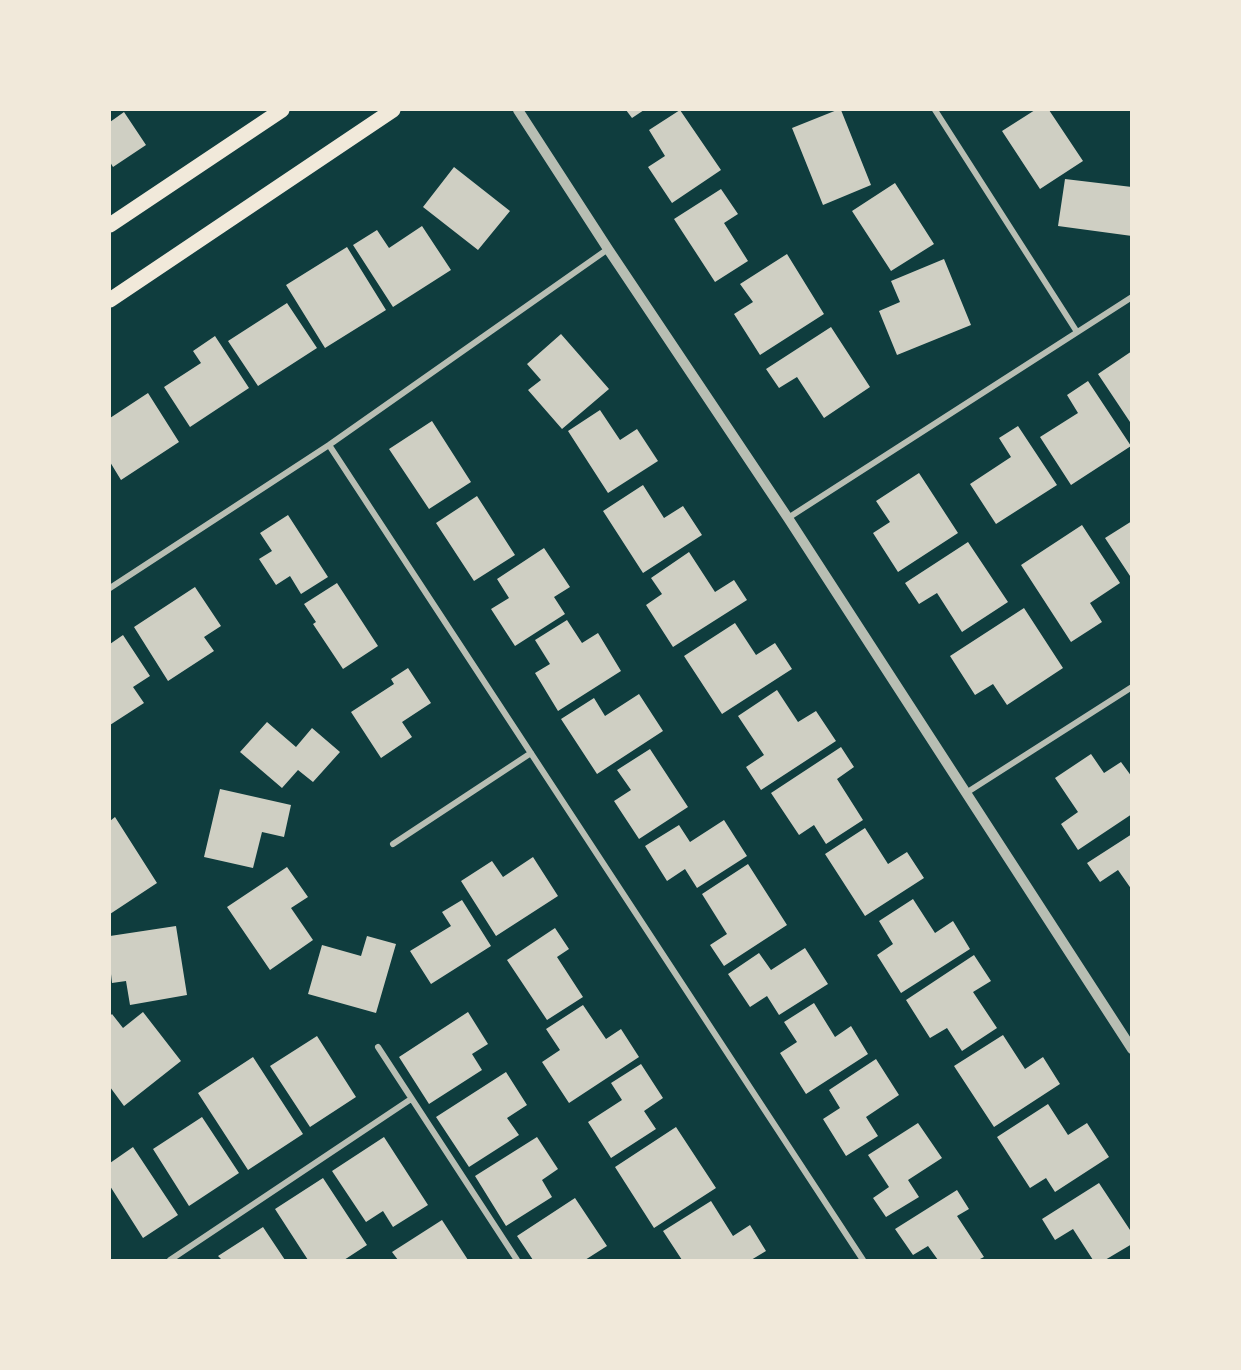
<!DOCTYPE html>
<html>
<head>
<meta charset="utf-8">
<style>
  body { margin:0 }
  #map { position:relative; width:1241px; height:1370px; overflow:hidden; background:#0f3d3e; font-family:Poppins,sans-serif }
  canvas { display:block }
  .frame { position:absolute; inset:0; border:111px solid #f1e9da; pointer-events:none }
</style>
</head>
<body>
<div id="map">
<canvas width="1241" height="1370"></canvas>
<div class="frame"></div>
</div>
<script>
const c = document.querySelector('canvas').getContext('2d');
c.lineJoin = 'round';
function paint(path, color) {
  c.fillStyle = color;
  c.fill(path, 'evenodd');
}
function strokePath(path, color, width, dash) {
  c.strokeStyle = color;
  c.lineWidth = width;
  c.lineCap = dash ? 'butt' : 'round';
  c.setLineDash(dash || []);
  c.stroke(path);
}
paint(new Path2D(`
  M626,110h18l-12,8z
  M680,110l41,60 -49,33 -24,-36 17,-11 -16,-26z
  M837,110h4l30,75 -48,20 -31,-77z
  M1035,110h14l34,51 -43,28 -38,-58z
  M124,112l22,33 -33,22 -3,-5v-40z
  M454,167l56,44 -32,39 -55,-43z
  M1065,179l67,8v49l-74,-10z
  M895,183l39,61 -43,27 -39,-60z
  M721,189l17,25 -14,9 24,38 -33,21 -41,-63z
  M422,226l29,44 -58,37 -40,-62 24,-15 12,18z
  M347,247l39,63 -61,38 -39,-63z
  M787,254l37,60 -64,41 -26,-41 19,-12 -13,-18z
  M944,259l27,66 -74,30 -18,-44 21,-9 -9,-21z
  M287,303l30,45 -59,38 -30,-45z
  M831,327l39,60 -46,31 -27,-41 -18,11 -13,-19z
  M561,334l48,55 -47,40 -34,-39 13,-10 -14,-16z
  M215,336l34,52 -59,39 -26,-40 37,-24 -8,-12z
  M1132,351v74l-34,-51z
  M1088,381l43,65 -60,39 -31,-48 38,-24 -11,-18z
  M148,393l31,49 -58,38 -11,-18v-44z
  M600,410l20,30 17,-11 21,32 -50,32 -40,-62z
  M432,421l39,61 -42,27 -40,-60z
  M1018,426l39,59 -61,39 -26,-40 41,-27 -12,-19z
  M919,473l39,60 -60,39 -25,-39 17,-11 -14,-21z
  M643,485l21,33 19,-12 19,29 -59,38 -40,-62z
  M477,496l38,59 -41,26 -38,-58z
  M288,515l40,62 -27,17 -11,-18 -14,9 -17,-26 13,-8 -12,-18z
  M1132,521v58l-27,-41z
  M1082,525l38,58 -30,20 12,19 -31,20 -50,-77z
  M968,542l40,60 -46,30 -25,-39 -18,11 -14,-21z
  M544,548l26,39 -16,10 11,17 -50,32 -24,-37 18,-11 -12,-19z
  M689,552l26,40 19,-12 13,20 -74,47 -27,-42 16,-11 -11,-16z
  M337,583l41,63 -35,23 -30,-45 3,-2 -12,-18z
  M195,587l26,39 -17,11 10,14 -46,30 -34,-54z
  M1024,608l39,60 -56,37 -14,-21 -18,11 -25,-39z
  M567,620l15,23 16,-10 23,38 -63,40 -23,-38 15,-9 -15,-24z
  M735,623l21,32 19,-12 17,26 -70,45 -38,-58z
  M123,635l27,41 -17,11 11,16 -34,22v-81z
  M408,668l23,35 -29,19 10,15 -31,21 -30,-46 43,-28 -3,-5z
  M777,690l21,32 18,-11 20,30 -75,49 -15,-23 18,-12 -26,-39z
  M639,694l24,37 -66,43 -36,-55 33,-21 11,18z
  M267,722l29,25 16,-19 28,24 -27,30 -15,-12 -16,18 -42,-36z
  M841,747l13,20 -17,12 26,41 -37,24 -12,-19 -15,10 -28,-42z
  M650,749l38,58 -49,32 -25,-38 17,-11 -14,-20z
  M1091,754l13,19 17,-11 11,15v37l-54,36 -17,-26 17,-12 -23,-34z
  M220,789l71,16 -7,32 -22,-5 -9,36 -49,-11z
  M115,817l42,66 -47,31v-93z
  M724,820l23,36 -50,32 -12,-19 -18,12 -22,-35 34,-21 11,17z
  M865,828l23,36 19,-12 17,26 -59,38 -40,-62z
  M1132,834v56l-14,-20 -18,12 -13,-19z
  M533,857l25,39 -62,40 -35,-55 31,-20 11,16z
  M748,864l39,61 -63,41 -14,-21 17,-11 -25,-40z
  M287,867l21,30 -17,11 22,32 -43,30 -43,-63z
  M913,899l22,34 18,-12 17,28 -69,44 -24,-38 16,-11 -14,-23z
  M462,900l29,46 -60,38 -21,-33 41,-25 -9,-14z
  M176,926l11,69 -57,10 -4,-24 -14,2 -2,-18v-29z
  M555,928l14,21 -12,8 26,40 -36,23 -40,-60z
  M367,936l29,8 -20,69 -68,-19 14,-49 39,11z
  M805,948l23,36 -49,31 -12,-19 -17,11 -22,-33 31,-21 12,17z
  M974,955l17,26 -18,11 24,36 -35,23 -15,-23 -17,10 -24,-38z
  M814,1003l21,34 16,-11 17,28 -62,40 -26,-41 17,-11 -13,-20z
  M583,1005l23,34 15,-10 18,28 -70,46 -27,-41 18,-12 -14,-21z
  M143,1012l38,49 -57,45 -14,-19v-71l2,-2 11,14z
  M468,1012l20,32 -16,10 10,16 -53,34 -30,-47z
  M1003,1035l22,34 18,-12 17,27 -66,43 -40,-61z
  M317,1036l39,61 -46,30 -40,-61z
  M253,1057l50,77 -55,36 -50,-77z
  M876,1059l23,36 -33,22 12,19 -32,20 -23,-37 17,-11 -11,-18z
  M641,1064l22,34 -19,13 12,18 -45,29 -23,-36 34,-22 -11,-17z
  M506,1072l21,33 -20,13 12,17 -50,32 -33,-50z
  M1048,1104l20,31 19,-12 22,34 -54,35 -9,-14 -16,10 -33,-51z
  M202,1117l37,56 -50,33 -36,-57z
  M918,1123l24,35 -34,22 11,17 -33,20 -13,-19 16,-11 -21,-32z
  M676,1127l40,61 -62,40 -39,-61z
  M384,1137l44,68 -35,22 -10,-16 -17,11 -34,-51z
  M537,1137l21,32 -16,11 10,17 -46,29 -31,-50z
  M133,1147l45,68 -35,23 -33,-52v-23z
  M323,1178l44,67 -23,15h-36l-33,-51z
  M1099,1183l33,50v11l-27,16h-12l-20,-31 -18,11 -13,-21z
  M957,1190l12,19 -12,7 27,41 -6,3h-40l-10,-14 -15,9 -18,-26z
  M575,1198l32,48 -22,14h-52l-16,-24z
  M711,1201l22,35 17,-11 16,26 -15,9h-69l-19,-29z
  M442,1220l26,40h-70l-6,-8z
  M263,1227l22,33h-63l-4,-4z`), '#cfcfc3');
strokePath(new Path2D(`
  M935,110l142,222
  M329,445l534,815
  M788,518l344,-221
  M110,588l219,-143 279,-196
  M966,793l166,-106
  M393,844l138,-91
  M378,1047l139,213
  M170,1260l241,-161`), '#b8beb3', 6);
strokePath(new Path2D(`
  M518,110l90,139 180,269 344,531`), '#b8beb3', 10);
strokePath(new Path2D(`
  M110,225l172,-115
  M110,300l283,-190`), '#f1e9da', 15);
</script>
</body>
</html>
